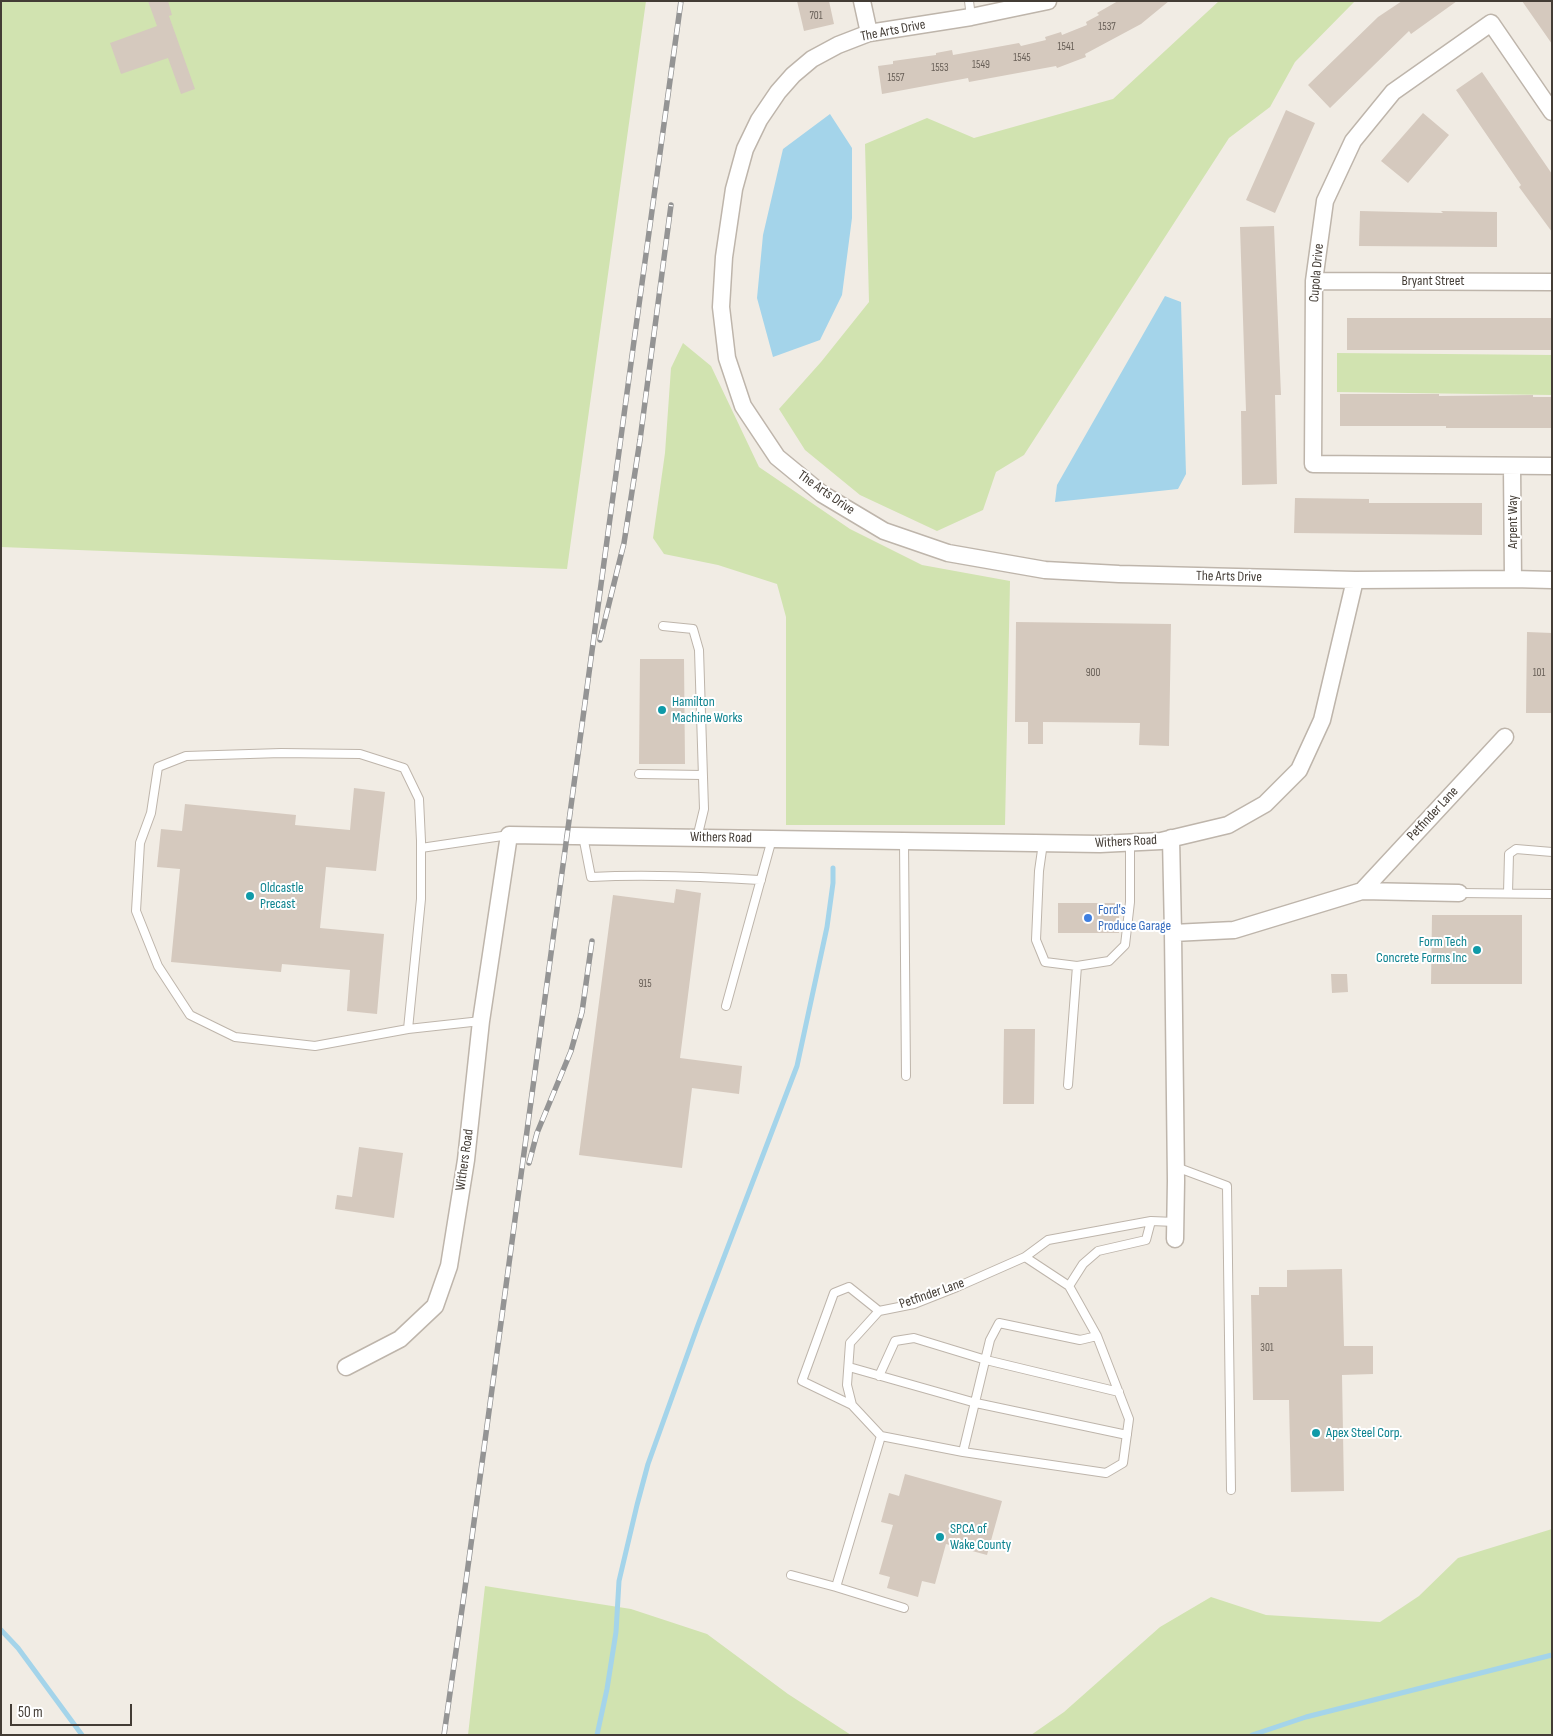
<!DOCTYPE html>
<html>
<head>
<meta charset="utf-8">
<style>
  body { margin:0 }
  #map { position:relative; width:1553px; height:1736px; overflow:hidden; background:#f1ece4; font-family:"Sofia Sans Condensed",sans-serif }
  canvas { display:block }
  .frame { position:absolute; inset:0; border:2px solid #433c35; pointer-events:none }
  .scale { position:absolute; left:10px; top:1704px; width:122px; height:22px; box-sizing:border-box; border:2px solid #433c35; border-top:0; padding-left:6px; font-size:15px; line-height:18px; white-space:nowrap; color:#433c35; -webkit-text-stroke:4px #fff; paint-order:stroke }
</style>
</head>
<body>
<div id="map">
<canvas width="1553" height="1736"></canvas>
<div class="frame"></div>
<div class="scale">50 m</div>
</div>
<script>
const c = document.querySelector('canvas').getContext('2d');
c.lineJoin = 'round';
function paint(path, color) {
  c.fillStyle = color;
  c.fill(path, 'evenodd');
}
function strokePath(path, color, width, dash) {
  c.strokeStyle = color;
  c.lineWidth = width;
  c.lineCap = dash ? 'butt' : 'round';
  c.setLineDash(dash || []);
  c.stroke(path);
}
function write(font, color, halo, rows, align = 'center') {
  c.font = font + ' "Sofia Sans Condensed",sans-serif';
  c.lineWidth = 4;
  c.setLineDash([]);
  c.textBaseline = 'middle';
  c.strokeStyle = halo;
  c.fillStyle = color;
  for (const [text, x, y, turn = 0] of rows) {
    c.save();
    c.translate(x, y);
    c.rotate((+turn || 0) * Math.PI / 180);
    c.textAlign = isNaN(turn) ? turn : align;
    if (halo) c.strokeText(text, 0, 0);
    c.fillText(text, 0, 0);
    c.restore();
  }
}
paint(new Path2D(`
  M1,1h645l-79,568 -566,-22z
  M1219,1h136l-60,61 -25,45 -41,31 -205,317 -28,17 -13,38 -46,21 -77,-36 -55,-45 -26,-41 42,-47 48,-60 -4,-158 62,-26 47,20 139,-39z
  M683,343l28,23 48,101 91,62 72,36 88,16 -5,244h-219v-208l-9,-33 -59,-19 -54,-11 -11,-16 12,-85 6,-85z
  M1337,353l215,2v40l-215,-3z
  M1552,1529v206h-521l33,-23 96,-85 51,-30 55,18 114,7 39,-26 39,-38z
  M485,1586l146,23 76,25 81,60 63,41h-383z`), '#d1e3b0');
paint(new Path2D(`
  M830,114l22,34v70l-10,77 -22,45 -47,17 -16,-59 6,-63 20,-86z
  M1165,296l16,6 5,172 -8,15 -123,13 2,-17z`), '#a4d4ea');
strokePath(new Path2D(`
  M1,1630l17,18 64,87
  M597,1735l10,-46 9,-57 3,-51 18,-76 11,-41 50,-139 99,-259 30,-139 6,-44v-15
  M1252,1735l54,-18 246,-62`), '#a4d4ea', 5);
paint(new Path2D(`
  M148,1h20l4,14 -3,1 26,73 -14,5 -13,-36 -47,16 -11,-31 47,-17z
  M797,1h32l5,23 -30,7z
  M1118,1h51l-28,23 -56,30 1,3 -29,11 -1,-2 -87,16 -1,-4 -86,16 -4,-28 15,-2v-3l43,-6v-2l16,-3 1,5 66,-12 2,3 25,-6 -1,-3 16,-5 1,3 25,-10 -1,-3 13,-7 -2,-2z
  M1402,1h55l-46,33 -2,-3 -79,77 -22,-23 70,-68z
  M1522,1h30v43z
  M1482,72l70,102v58l-33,-45 2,-2 -65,-95z
  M1286,110l29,13 -40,90 -29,-13z
  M1423,113l26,22 -41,48 -27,-22z
  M1360,211l83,2 -2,-2 56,1v35l-138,-1z
  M1274,226l7,169h-6l2,89 -35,1 -1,-74h5l-6,-184z
  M1347,318h205v32h-205z
  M1340,394h99v2l94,-1v2h19v31h-106v-2h-106z
  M1295,498l74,1v4h113v32l-188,-2z
  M1016,622l155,2 -2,122 -30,-1 1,-22 -97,-1v22h-15v-22h-13z
  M1527,632l25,1v80h-26z
  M640,659h44l1,105h-46z
  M354,788l31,4 -9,79 -50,-4 -6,61 64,6 -7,80 -30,-3 3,-41 -68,-6 -1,8 -110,-10 9,-93 -23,-2 4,-38 21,2 3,-27 111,11 -1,10 55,5z
  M676,889l25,4 -21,165 62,8 -3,28 -47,-6 -10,80 -103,-13 34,-260 61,8z
  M1058,903h61v30h-61z
  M1432,915h90v69h-91z
  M1331,974h16l1,18 -16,1z
  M1004,1029h31l-1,75h-31z
  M359,1147l44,6 -9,65 -59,-9 2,-14 15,2z
  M1342,1269l2,77h29v28l-31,1 2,116 -53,1 -2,-92h-36l-2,-105h8v-8h28v-17z
  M905,1474l97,27 -15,54 -41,-11 -11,40 -13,-3 -4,16 -31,-9 3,-11 -11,-3 14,-49 -12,-3 8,-29 10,3z`), '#d5c9be');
const service = new Path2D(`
  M969,1l2,16
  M663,626l30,3 6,21 5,159 -7,29
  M639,774l63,1
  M583,836l8,41c57,-3 113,0 170,3
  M904,841l2,235
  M1043,843l-4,28 -3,69 9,22 32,4 32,-5 16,-16 5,-43v-60
  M421,848l88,-13
  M1459,893l93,1
  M1508,893l1,-39 7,-5 36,3
  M726,1006l46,-167
  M408,1029l13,-130v-58l-2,-42 -15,-31 -44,-14 -79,-1 -95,3 -28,11 -7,46 -11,30 -4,68 22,55 32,49 45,22 80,9 93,-17 73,-8
  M1068,1085l9,-119
  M1176,1167l51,19 4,304
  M1025,1257l44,29 28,50
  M1069,1286l14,-22 15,-13 48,-11 5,-19
  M849,1367l127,36 151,32
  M879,1376l16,-35 19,-3 72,22 133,32
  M852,1405l-50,-24 32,-88 15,-6 30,24
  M881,1436l-45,151 68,21
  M963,1452l143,21 17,-10 6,-44 -32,-83 -17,4 -81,-17 -9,17 -27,112 -82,-16 -29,-31 -5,-20 3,-42 29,-32 35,-7 43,-17 68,-30 23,-17 103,-19 24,1
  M791,1575l45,12`);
const minor = new Path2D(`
  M862,1l7,32
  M1048,1l-77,16 -102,16 -31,12 -26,14 -19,16 -15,17 -19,28 -14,29 -11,40 -10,68 -3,50 6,51 16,48 34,51 45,37 62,37 64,22 97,17 74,4 236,6 158,-1 39,1
  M1552,112l-61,-89 -98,69 -40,49 -28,60 -11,80 -1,183 239,2
  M1314,281l238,1
  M1512,466l1,113
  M1171,838l2,95 61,-3 128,-39 97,2
  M1362,891l143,-154
  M1173,933l3,248 -1,58
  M346,1367l54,-28 35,-33 14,-40 17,-106 15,-139 28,-186 591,9 61,-3 67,-16 37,-21 34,-34 23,-50 33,-140`);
strokePath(service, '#beb5ab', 10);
strokePath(minor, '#beb5ab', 19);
strokePath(service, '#fff', 8);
strokePath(minor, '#fff', 16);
const rail = new Path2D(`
  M600,640l24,-97 16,-103 31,-235
  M529,1163l8,-30 34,-82 11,-39 10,-71
  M444,1735l22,-154 168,-1240 47,-340`);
strokePath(rail, '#949494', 5.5);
strokePath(rail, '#fff', 4, [11]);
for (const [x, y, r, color] of [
  [662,710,5,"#0f9aa8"],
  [250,896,5,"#0f9aa8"],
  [1088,918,5,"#3f7fe0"],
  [1477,950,5,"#0f9aa8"],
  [1316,1433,5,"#0f9aa8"],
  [940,1537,5,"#0f9aa8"]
]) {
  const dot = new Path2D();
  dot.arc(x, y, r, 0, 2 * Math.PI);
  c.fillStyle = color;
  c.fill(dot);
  strokePath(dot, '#fff', 2);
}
write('11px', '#685f57', null, [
  ["701",816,16],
  ["1537",1107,27],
  ["1541",1066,47],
  ["1545",1022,58],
  ["1549",981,65],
  ["1553",940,68],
  ["1557",896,78],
  ["900",1093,673],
  ["101",1539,673],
  ["915",645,984],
  ["301",1267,1348]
]);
write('14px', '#433c35', '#fff', [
  ["The Arts Drive",893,31,-11],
  ["Cupola Drive",1317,273,-85],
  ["Bryant Street",1433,281],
  ["The Arts Drive",826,493,35],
  ["Arpent Way",1513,522,-90],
  ["The Arts Drive",1229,577,1],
  ["Petfinder Lane",1433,814,-47],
  ["Withers Road",721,838,1],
  ["Withers Road",1126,842,-3],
  ["Withers Road",465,1160,-82],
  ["Petfinder Lane",932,1294,-19]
]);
write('14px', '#0d838f', '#fff', [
  ["Hamilton",672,702],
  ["Machine Works",672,718],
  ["Oldcastle",260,888],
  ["Precast",260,904],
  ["Form Tech",1467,942,"right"],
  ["Concrete Forms Inc",1467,958,"right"],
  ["Apex Steel Corp.",1326,1433],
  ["SPCA of",950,1529],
  ["Wake County",950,1545]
], 'left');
write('14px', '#366cbe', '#fff', [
  ["Ford's",1098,910],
  ["Produce Garage",1098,926]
], 'left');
</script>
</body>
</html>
